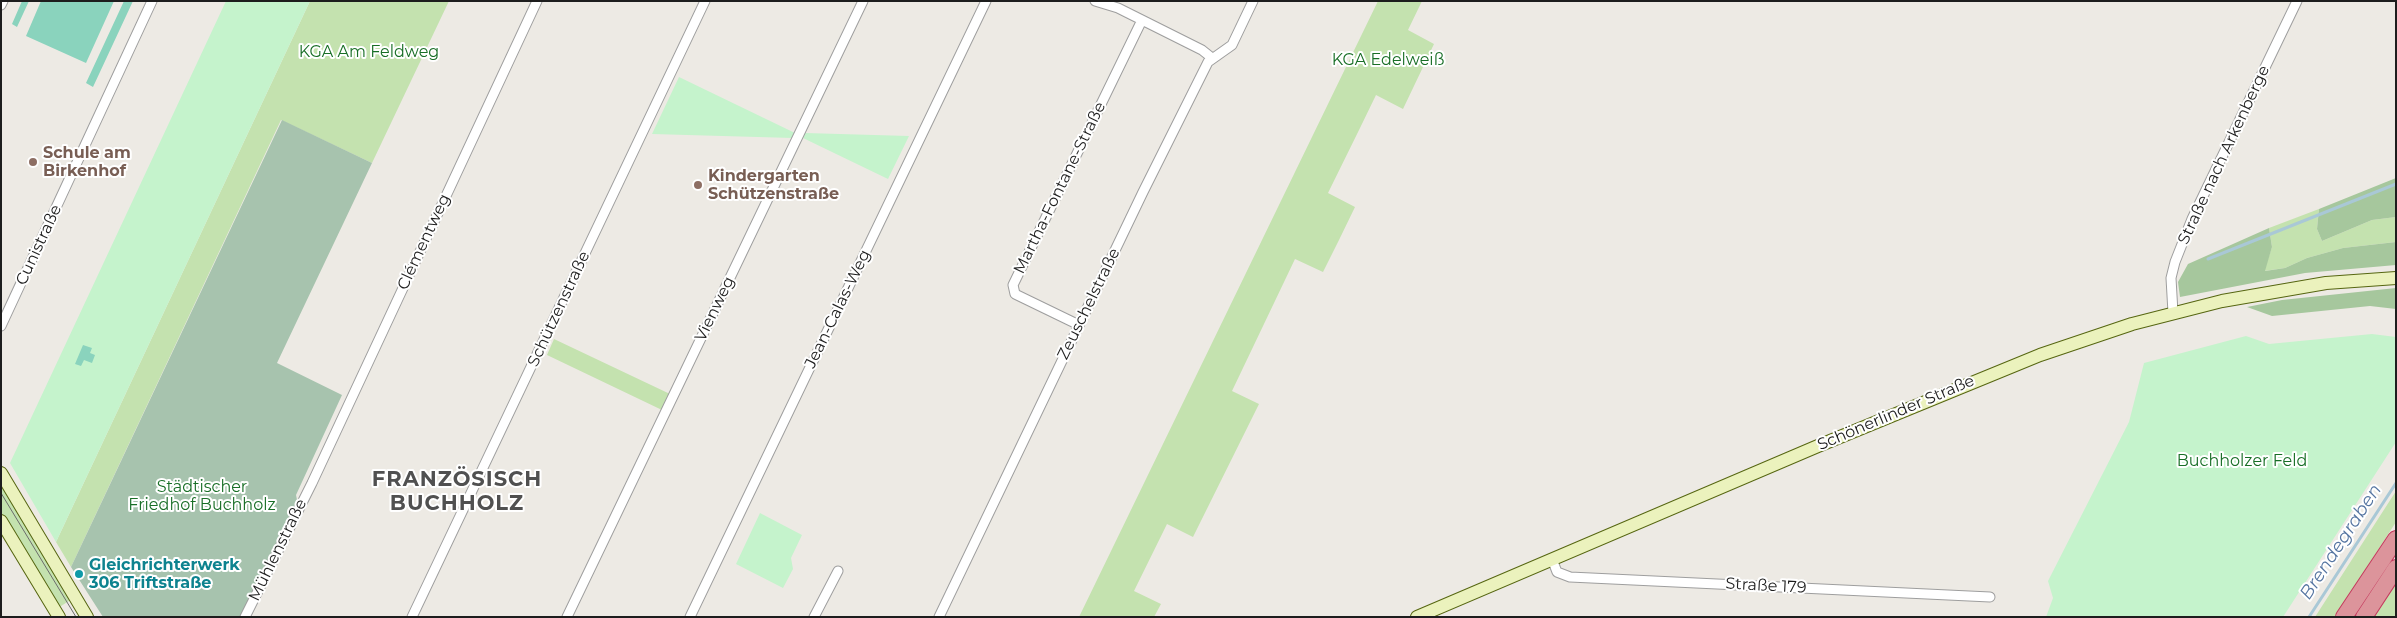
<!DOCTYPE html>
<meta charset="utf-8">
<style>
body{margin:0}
#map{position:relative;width:2397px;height:618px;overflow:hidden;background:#edeae4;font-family:Montserrat,sans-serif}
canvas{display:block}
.frame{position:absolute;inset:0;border:2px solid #1d1d1d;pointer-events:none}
</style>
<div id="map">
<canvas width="2397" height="618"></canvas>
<div class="frame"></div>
</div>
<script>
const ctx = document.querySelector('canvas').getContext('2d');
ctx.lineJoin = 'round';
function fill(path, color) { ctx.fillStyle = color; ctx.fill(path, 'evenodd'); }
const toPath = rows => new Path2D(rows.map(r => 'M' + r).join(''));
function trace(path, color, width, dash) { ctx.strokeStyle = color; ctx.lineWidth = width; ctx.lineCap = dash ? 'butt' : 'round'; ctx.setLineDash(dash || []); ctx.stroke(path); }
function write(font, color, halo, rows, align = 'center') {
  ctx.font = font + ' Montserrat,sans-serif'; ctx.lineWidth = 4; ctx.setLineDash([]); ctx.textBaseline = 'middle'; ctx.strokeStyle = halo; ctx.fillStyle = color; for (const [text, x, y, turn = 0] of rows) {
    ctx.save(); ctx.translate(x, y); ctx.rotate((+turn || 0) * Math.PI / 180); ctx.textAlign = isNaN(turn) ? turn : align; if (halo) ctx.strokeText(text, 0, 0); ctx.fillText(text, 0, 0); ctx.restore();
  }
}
fill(toPath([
 [310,1,449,1,372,163,281,120,71,567,56,542],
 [1378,1,1422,1,1408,30,1434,44,1403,109,1376,95,1360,128,1328,193,1355,207,1339,240,1323,272,1295,259,1232,391,1259,404,1193,537,1167,524,1134,591,1161,604,1154,617,1079,617],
 [2319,209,2317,229,2322,241,2372,220,2396,217,2396,242,2343,248,2307,258,2285,268,2264,271,2272,247,2269,228],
 [554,339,670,394,662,410,547,355],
 [1,481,72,599,58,608,1,515],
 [2396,491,2396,522,2335,617,2315,617],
 [2396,581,2396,617,2373,617]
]), '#c4e2af');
fill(toPath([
 [2396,178,2396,217,2372,220,2322,241,2317,229,2319,209],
 [2269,228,2272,247,2265,271,2285,268,2307,258,2343,248,2396,242,2396,265,2305,273,2180,297,2178,282,2188,264],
 [2396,288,2396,309,2370,306,2272,316,2247,307,2282,300]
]), '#a6c79d');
fill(toPath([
 [282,120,372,163,277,363,342,395,296,495,297,500,282,536,241,617,103,617,71,567]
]), '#a7c3ae');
fill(toPath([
 [226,1,310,1,56,542,10,463],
 [679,77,795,133,793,138,652,134],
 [805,133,909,136,888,179,803,138],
 [2372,334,2396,337,2396,442,2283,617,2046,617,2053,598,2048,581,2129,422,2144,363,2246,336,2269,344],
 [760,513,802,535,791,558,793,569,783,588,736,564]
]), '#c5f3cc');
fill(toPath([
 [22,1,29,1,17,27,12,24],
 [41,1,114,1,86,63,26,36],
 [124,1,133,1,93,87,86,83],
 [83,345,92,348,90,353,95,355,92,363,84,360,81,366,75,364]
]), '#8ad3bd');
trace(toPath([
 [2208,259,2396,184],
 [2309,617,2396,483]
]), '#a9c8d6', 3);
const street = toPath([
 [1095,1,1118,8,1202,50,1212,58],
 [1,5,3,1],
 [2173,313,2171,278,2175,262,2192,219,2297,1],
 [1079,325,1015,294,1013,285,1142,20],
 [1,326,152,1],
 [1552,559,1557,572,1570,577,1990,597],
 [245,617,312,483,537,1],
 [412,617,705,1],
 [567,617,863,1],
 [690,617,986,1],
 [814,617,838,571],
 [939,617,1143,192,1208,62,1232,45,1253,1]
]);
const secondary = toPath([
 [1,473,87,617],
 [1,521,59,617],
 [1417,617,1818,446,2040,355,2132,324,2222,301,2326,283,2396,278]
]);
const highway = toPath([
 [2344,617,2396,539],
 [2364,617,2396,568]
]);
trace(street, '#9e9e9e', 11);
trace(secondary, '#566611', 14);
trace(highway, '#c4385d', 18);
trace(street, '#fff', 9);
trace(secondary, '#ebf2bd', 12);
trace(highway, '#dc949b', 16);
trace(toPath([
 [1,493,76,617]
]), '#6b6b6b', 1);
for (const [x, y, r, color] of [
 [33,162,5,"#8d6e63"],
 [698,185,5,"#8d6e63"],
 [79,574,5,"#0f9aa8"]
]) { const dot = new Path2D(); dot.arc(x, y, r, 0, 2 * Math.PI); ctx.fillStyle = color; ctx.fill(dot); trace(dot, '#fff', 2); }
write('16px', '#186e26', '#fff', [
 ["KGA Am Feldweg",369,52],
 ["KGA Edelweiß",1388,60],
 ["Buchholzer Feld",2242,461],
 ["Städtischer",202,487],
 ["Friedhof Buchholz",202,505]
]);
write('bold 16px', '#785e54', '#fff', [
 ["Schule am",43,153],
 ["Birkenhof",43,171],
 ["Kindergarten",708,176],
 ["Schützenstraße",708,194]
], 'left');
write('16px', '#1d1d1d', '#fff', [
 ["Straße nach Arkenberge",2224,155,-65],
 ["Martha-Fontane-Straße",1060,188,-64],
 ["Clémentweg",424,242,-65],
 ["Cunistraße",39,245,-65],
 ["Zeuschelstraße",1089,304,-64],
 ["Schützenstraße",559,309,-65],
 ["Vienweg",715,309,-64],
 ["Jean-Calas-Weg",838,309,-64],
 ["Schönerlinder Straße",1896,413,-23],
 ["Mühlenstraße",278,550,-64],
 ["Straße 179",1766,586,3]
]);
write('bold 16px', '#0d838f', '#fff', [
 ["Gleichrichterwerk",89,565],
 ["306 Triftstraße",89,583]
], 'left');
write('italic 18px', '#5575a1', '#fff', [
 ["Brendegraben",2341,542,-57]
]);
ctx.letterSpacing = '1px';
write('bold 21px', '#505050', '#fff', [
 ["FRANZÖSISCH",457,480],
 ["BUCHHOLZ",457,504]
]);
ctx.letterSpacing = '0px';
</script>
